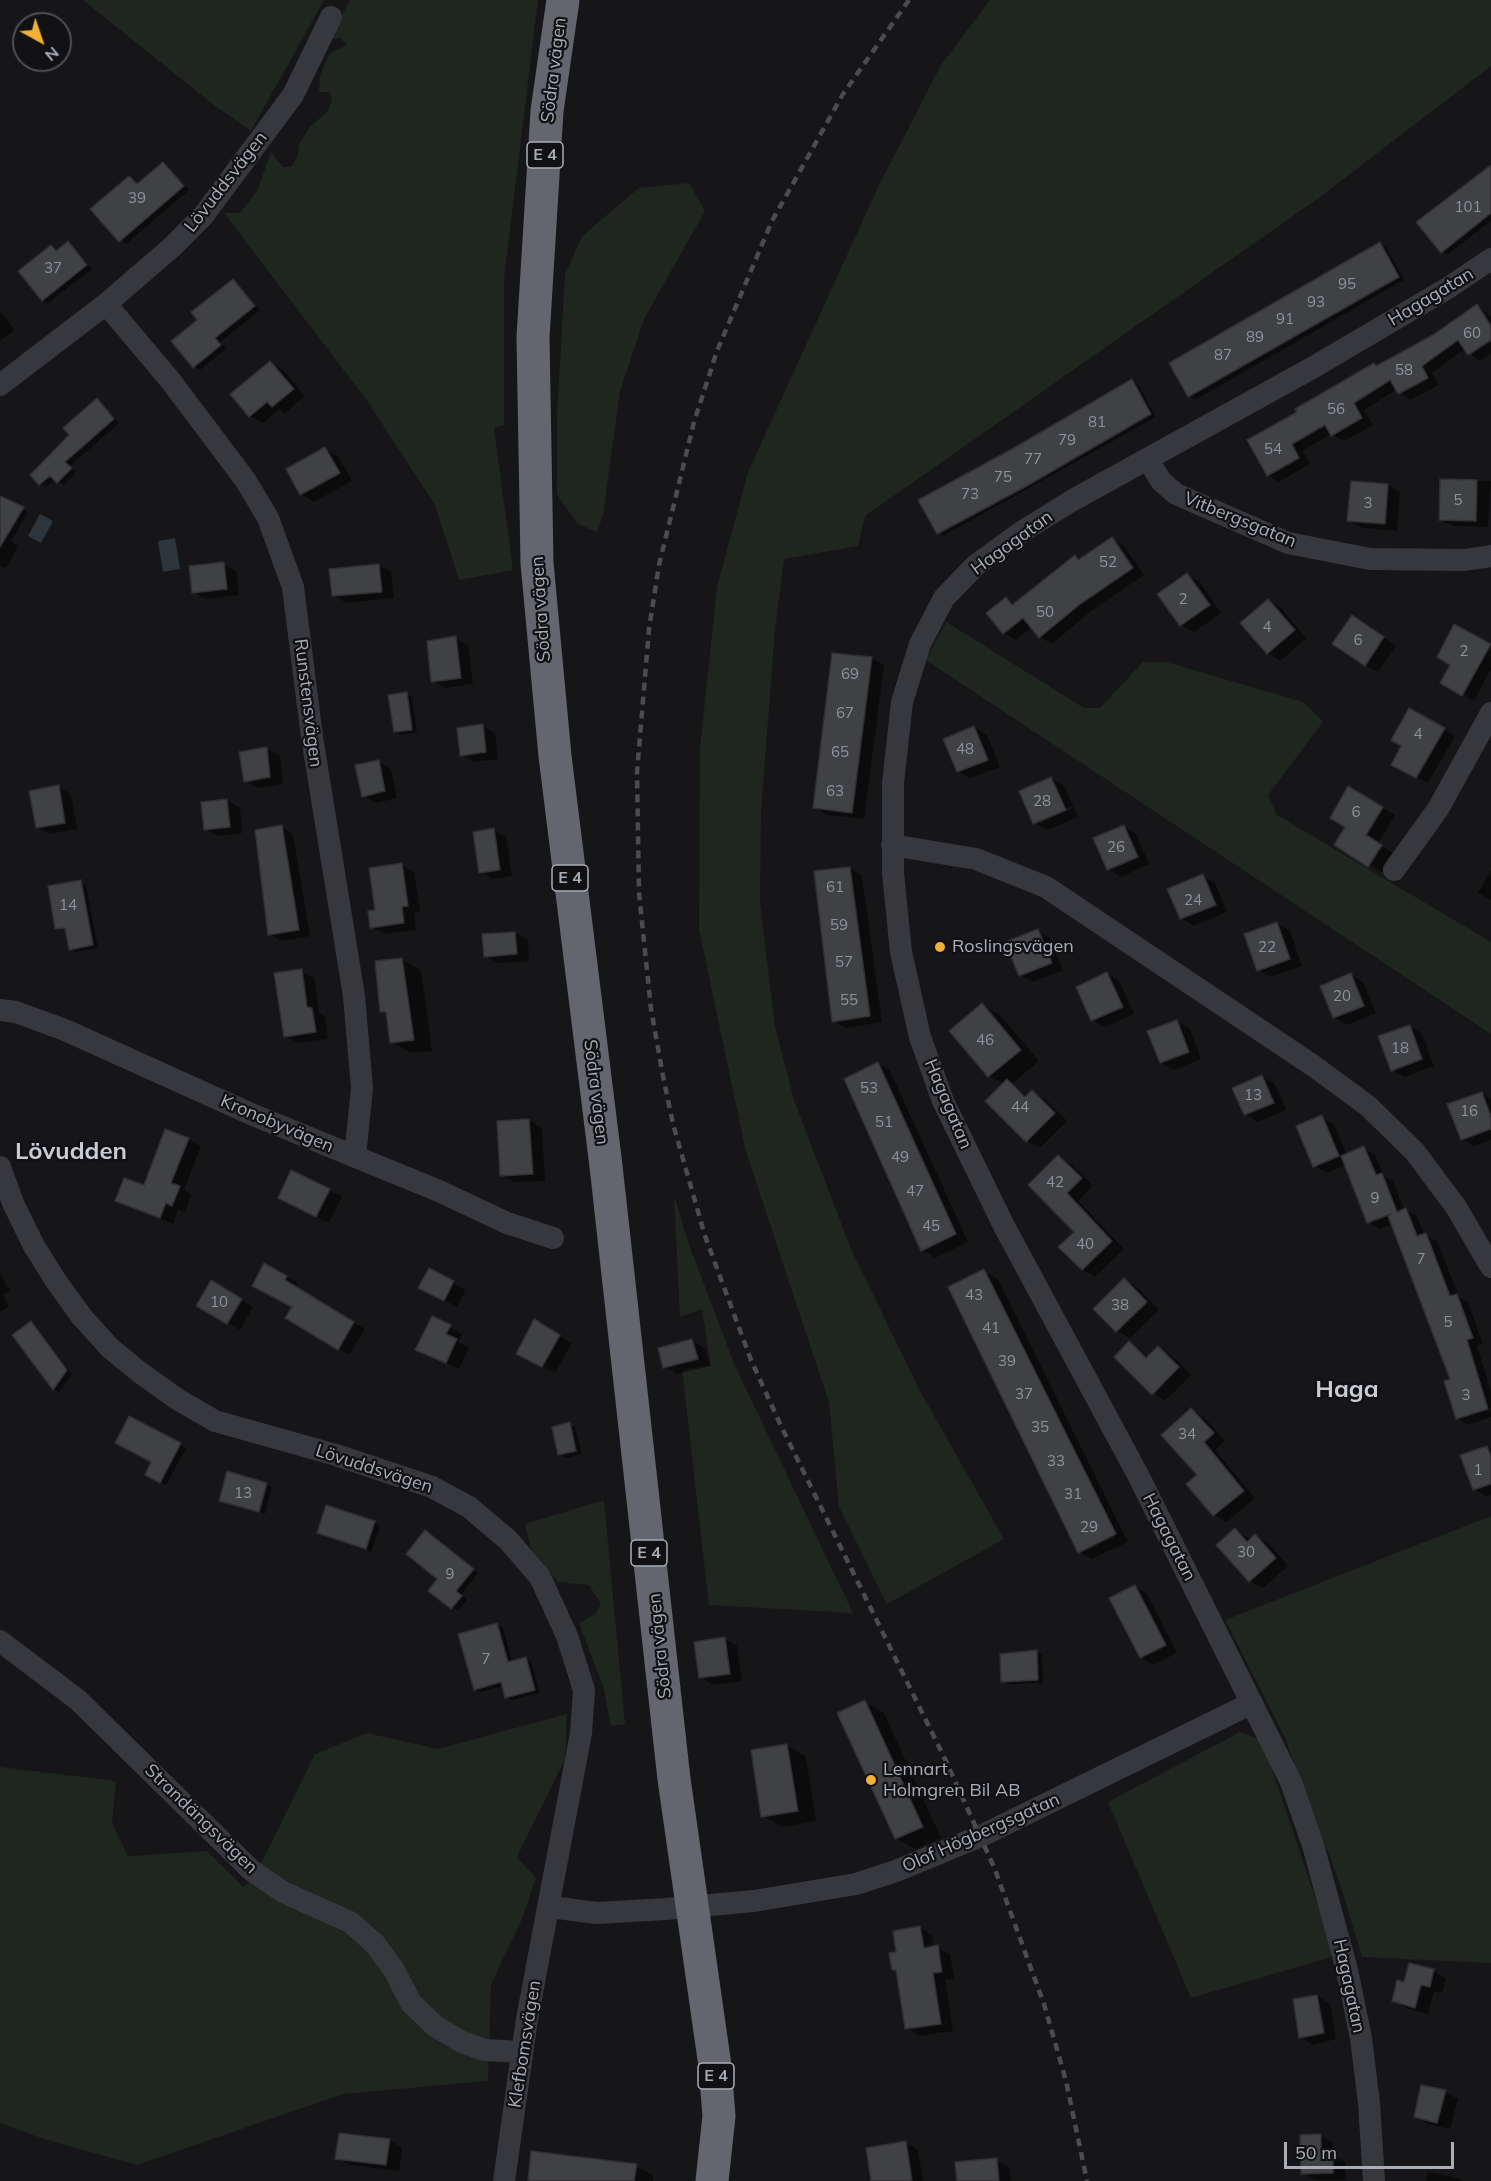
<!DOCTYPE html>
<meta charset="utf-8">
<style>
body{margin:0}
#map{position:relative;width:1491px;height:2181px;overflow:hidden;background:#161618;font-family:Mulish,sans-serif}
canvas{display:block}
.north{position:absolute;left:12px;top:12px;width:60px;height:60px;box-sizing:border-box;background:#111113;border:2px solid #4d4f55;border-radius:50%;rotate:140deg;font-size:16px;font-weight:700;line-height:24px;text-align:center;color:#a8adb8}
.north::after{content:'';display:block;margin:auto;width:21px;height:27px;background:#f2b134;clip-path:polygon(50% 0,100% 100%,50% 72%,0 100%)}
.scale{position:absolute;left:1284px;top:2142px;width:170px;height:27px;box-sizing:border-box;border:3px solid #a8adb8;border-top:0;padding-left:8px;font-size:18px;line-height:21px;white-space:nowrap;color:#a8adb8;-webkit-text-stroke:4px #111113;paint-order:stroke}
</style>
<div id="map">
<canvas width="1491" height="2181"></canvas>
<div class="north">N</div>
<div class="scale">50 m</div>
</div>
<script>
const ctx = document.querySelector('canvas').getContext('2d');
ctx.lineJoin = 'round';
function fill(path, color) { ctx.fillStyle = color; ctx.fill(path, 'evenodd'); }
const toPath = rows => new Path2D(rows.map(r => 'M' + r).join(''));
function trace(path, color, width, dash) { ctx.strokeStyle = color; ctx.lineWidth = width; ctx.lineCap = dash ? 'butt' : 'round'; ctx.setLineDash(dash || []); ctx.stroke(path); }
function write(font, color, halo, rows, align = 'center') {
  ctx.font = font + ' Mulish,sans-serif'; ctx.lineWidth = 4.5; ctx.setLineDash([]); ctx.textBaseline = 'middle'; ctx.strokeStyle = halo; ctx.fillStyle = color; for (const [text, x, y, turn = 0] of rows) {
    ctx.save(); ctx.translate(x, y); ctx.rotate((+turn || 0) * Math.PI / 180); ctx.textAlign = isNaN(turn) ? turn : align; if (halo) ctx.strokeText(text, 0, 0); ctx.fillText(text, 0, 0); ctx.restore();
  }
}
fill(toPath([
 [83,0,324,0,251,131,210,102],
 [350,0,538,0,504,279,504,425,494,428,513,570,459,580,435,505,368,402,224,213,240,213,257,191,271,152,283,167,291,167,298,156,299,144,310,127,328,111,332,99,329,92,319,92,320,76,329,54,347,45,341,38,329,39],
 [990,0,1491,0,1491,66,1320,197,865,516,858,546,784,559,775,630,761,811,760,904,775,1026,794,1100,851,1249,920,1391,1004,1539,887,1604,839,1507,829,1402,746,1152,699,929,700,748,717,587,748,472,879,185,941,65],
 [689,183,705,211,644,319,620,391,603,515,597,532,578,524,557,495,557,415,565,274,582,236,639,188],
 [946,622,1084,708,1100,708,1143,662,1166,662,1303,702,1323,722,1268,795,1277,815,1491,942,1491,1034,926,660],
 [674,1195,688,1242,735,1366,853,1613,709,1605,682,1369,711,1366,702,1309,680,1317],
 [604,1500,625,1724,611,1726,603,1686,579,1623,595,1614,601,1604,589,1585,558,1582,531,1549,525,1524],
 [1491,1516,1491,1963,1362,1957,1339,1881,1284,1736,1225,1620],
 [567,1714,565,1759,517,1857,536,1878,522,1919,491,1984,488,2081,343,2094,137,2165,41,2138,0,2123,0,1767,116,1781,112,1823,128,1856,207,1851,243,1887,253,1880,315,1754,367,1733,438,1749],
 [1240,1732,1262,1740,1335,1956,1191,1998,1108,1802]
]), '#1e261f');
fill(toPath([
 [40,514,53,521,41,543,28,536],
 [175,538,180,569,163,572,158,541]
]), '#2c353c');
fill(toPath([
 [163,164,189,190,126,244,92,209,129,177,139,185],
 [1491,167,1491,221,1447,255,1442,251],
 [68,243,92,269,48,303,43,300,52,247,58,251],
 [1380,244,1386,247,1404,280,1195,400,1189,396],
 [233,280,260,310,220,342,226,349,200,370,194,367,200,321],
 [1477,306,1491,316,1491,354,1480,361,1465,349,1432,373,1439,385,1410,400,1397,389,1364,410,1373,425,1344,441,1331,434,1302,451,1310,464,1279,482,1268,475,1249,441,1433,336],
 [0,311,15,330,0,341],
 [270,363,283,370,305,396,285,413,279,409,263,423,250,416],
 [1132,381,1138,384,1156,417,943,536,938,533,1013,451],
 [97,400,119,423,70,466,76,472,64,485,55,479,46,487,40,484],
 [325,449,338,456,352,481,314,502,301,494,288,470],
 [1441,480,1491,481,1488,527,1453,526,1440,519],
 [1388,485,1400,492,1397,531,1362,528,1349,521],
 [0,498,28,512,11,541,18,546,6,569,0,566],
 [1112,539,1124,546,1144,575,1091,611,1052,644,1040,637,1032,627,1016,640,1004,633,1006,599,1015,604,1075,557,1080,560],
 [223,564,236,571,239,595,206,599,194,592],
 [378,565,391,572,394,598,346,603,333,595],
 [1187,575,1200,582,1221,613,1194,632,1181,625,1160,594],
 [1269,601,1281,608,1306,638,1280,661,1268,653],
 [1365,624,1396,646,1378,672,1365,665],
 [1455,626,1491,646,1491,669,1474,701,1442,683,1452,664],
 [455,638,468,645,473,684,445,688,432,681],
 [872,658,884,665,864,819,827,815,814,807],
 [406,694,412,697,417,732,401,735,395,732],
 [1410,710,1455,736,1428,783,1404,771,1403,746],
 [483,726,495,733,498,759,474,762,461,755],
 [974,727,987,735,1000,767,970,778,958,771],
 [267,749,280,756,283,784,258,788,245,781],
 [378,761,391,769,397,798,376,803,363,796],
 [1051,778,1064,786,1078,817,1047,830,1034,823],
 [1072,806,1073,808,1040,823,1040,819],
 [58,787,71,794,77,829,50,834,37,827],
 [1348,788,1395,815,1378,844,1393,853,1382,872,1336,845,1347,827],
 [227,800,240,808,242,833,218,836,205,829],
 [1124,826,1136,834,1149,864,1121,877,1108,869],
 [281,827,293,834,310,936,281,941,270,934],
 [494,830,506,837,512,876,493,879,481,872],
 [402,865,414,872,420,912,414,913,416,930,385,934,372,927,377,911],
 [850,868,862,876,882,1022,846,1028,833,1021],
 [1491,870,1491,900,1478,893],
 [1203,876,1215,883,1227,912,1194,926,1181,918],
 [81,882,86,885,98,948,76,952,70,949,67,931,57,928],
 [1277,924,1290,931,1302,966,1271,977,1258,970],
 [1037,931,1050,938,1063,970,1033,982,1020,975],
 [515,933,528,940,529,961,498,963,485,956],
 [401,959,421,970,432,1051,411,1053,391,1042,388,1015,382,1011],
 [301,971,314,978,319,1013,325,1017,328,1039,298,1043,286,1036],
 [1107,974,1119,981,1134,1014,1105,1027,1092,1020],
 [1351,975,1363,982,1376,1013,1347,1025,1334,1017],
 [982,1005,1001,1016,1039,1061,1012,1084,1028,1097,1032,1092,1045,1099,1067,1121,1040,1148,1027,1141,1004,1084,989,1076,951,1031],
 [1177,1021,1190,1029,1201,1059,1174,1070,1161,1062],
 [1410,1026,1422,1034,1434,1066,1405,1077,1392,1070],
 [878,1063,890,1071,968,1242,935,1258,922,1250],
 [1262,1076,1275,1084,1286,1110,1258,1122,1245,1114],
 [1482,1093,1491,1099,1491,1140,1474,1146,1462,1139],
 [1322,1117,1334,1124,1347,1155,1364,1148,1375,1155,1385,1177,1393,1181,1404,1210,1417,1216,1424,1235,1437,1241,1459,1297,1468,1302,1483,1344,1477,1346,1491,1391,1491,1417,1468,1425,1457,1418,1452,1380,1393,1224,1380,1229,1369,1222,1346,1165,1327,1173,1314,1166],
 [529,1120,542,1128,545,1181,514,1182,501,1175],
 [188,1139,201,1146,184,1190,191,1195,185,1212,178,1209,173,1224,117,1200,145,1187],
 [1059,1157,1071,1164,1093,1186,1078,1201,1124,1249,1095,1277,1082,1269,1076,1232,1030,1185],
 [329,1190,342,1197,329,1223,292,1205],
 [265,1265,298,1283,295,1288,365,1329,349,1355,287,1318,294,1307],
 [429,1270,466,1290,457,1307,433,1294],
 [984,1271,997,1278,1128,1542,1092,1559,1079,1552],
 [0,1273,10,1291,3,1295,9,1306,0,1312],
 [1124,1280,1137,1287,1159,1310,1130,1338,1117,1331],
 [212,1282,253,1307,240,1330,198,1305],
 [534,1322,572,1343,555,1373,530,1361],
 [31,1323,36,1327,72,1374,59,1392,54,1389],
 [450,1327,462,1334,458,1342,469,1348,459,1369,417,1350],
 [692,1341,705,1348,710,1366,677,1374,665,1367],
 [1129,1343,1149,1357,1158,1347,1171,1355,1191,1375,1165,1401,1153,1393],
 [1191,1410,1204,1417,1225,1441,1215,1450,1255,1498,1227,1522,1214,1515,1188,1484,1199,1475],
 [130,1418,186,1448,166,1485,147,1474,153,1462],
 [570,1424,575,1427,582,1454,565,1458,559,1454],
 [1487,1447,1491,1450,1491,1495,1487,1497,1474,1489],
 [267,1484,272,1487,265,1514,221,1500],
 [374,1523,380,1526,371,1552,319,1533],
 [1235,1530,1251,1540,1255,1536,1268,1543,1288,1566,1263,1588,1250,1581,1219,1545],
 [431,1536,478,1573,461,1595,467,1600,458,1611,430,1590,439,1579],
 [1135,1586,1147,1594,1177,1653,1153,1665,1141,1657],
 [497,1625,503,1628,512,1662,525,1658,531,1662,540,1693,512,1700,506,1697,503,1686,481,1692,475,1689],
 [725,1639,737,1646,742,1681,713,1685,700,1677],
 [1036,1652,1042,1655,1043,1683,1009,1684,1003,1681],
 [864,1702,884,1713,941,1838,915,1849,896,1838],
 [787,1745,806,1757,816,1821,782,1827,763,1816],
 [919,1927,932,1935,934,1947,950,1954,954,1978,945,1980,953,2031,920,2036,907,2028,898,1972,894,1969,898,1953],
 [1433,1971,1446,1978,1442,1993,1434,1992,1428,2014,1406,2008,1394,2000],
 [1317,1996,1330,2004,1336,2039,1313,2045,1300,2037],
 [1445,2092,1458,2099,1450,2129,1428,2124,1415,2117],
 [1320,2135,1333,2143,1333,2155,1345,2162,1346,2180,1315,2180,1303,2173],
 [389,2140,402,2148,399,2171,350,2165,337,2158],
 [906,2143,918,2150,923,2181,873,2181],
 [996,2160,1009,2167,1011,2181,958,2181],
 [636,2166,653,2175,653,2181,529,2181],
 [1428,2172,1459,2178,1464,2181,1426,2181]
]), '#0007');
const building = toPath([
 [163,162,184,186,119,242,90,209,129,176,137,184,163,162],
 [1491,165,1491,213,1441,253,1416,222,1491,165],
 [68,241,87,265,42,301,18,271,51,245,56,251,68,241],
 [1380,242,1399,277,1188,397,1169,363,1380,242],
 [233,279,255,306,215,338,221,345,193,368,171,341,197,320,191,312,233,279],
 [1477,304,1491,326,1491,340,1468,355,1458,340,1422,366,1428,378,1398,394,1390,380,1354,403,1362,418,1331,436,1325,425,1292,444,1299,458,1267,476,1247,440,1297,412,1295,409,1374,363,1376,366,1433,335,1477,304],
 [270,361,294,389,272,407,267,402,249,417,230,394,270,361],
 [1132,379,1151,414,1025,487,937,534,918,500,1012,449,1132,379],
 [97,398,114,419,65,462,72,468,57,483,50,476,39,485,30,475,69,435,63,428,97,398],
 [325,447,340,473,300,495,286,469,325,447],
 [1440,479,1477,480,1476,521,1439,520,1440,479],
 [1351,481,1388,484,1385,524,1347,521,1351,481],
 [0,496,24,507,0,547,0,496],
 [1112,537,1133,568,1079,605,1039,638,1023,618,1003,634,986,613,1006,597,1012,605,1075,555,1078,560,1112,537],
 [224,562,227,589,192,593,189,566,224,562],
 [379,564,382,592,332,596,329,569,379,564],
 [1187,573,1210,605,1180,626,1157,594,1187,573],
 [1268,599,1295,630,1267,654,1240,623,1268,599],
 [1352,615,1384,637,1365,666,1332,644,1352,615],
 [1454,624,1491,644,1462,696,1440,683,1450,665,1437,657,1454,624],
 [456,636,461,678,431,682,427,641,456,636],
 [832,653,872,657,852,813,813,808,832,653],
 [407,692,412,730,394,732,388,695,407,692],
 [1409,708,1445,728,1416,778,1391,765,1401,746,1391,740,1409,708],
 [483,724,486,752,460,756,457,728,483,724],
 [974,726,988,760,957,772,943,739,974,726],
 [267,747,270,777,244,782,239,752,267,747],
 [379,760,385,791,362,797,355,765,379,760],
 [1051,777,1066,810,1033,824,1019,791,1051,777],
 [59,785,65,823,36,828,29,791,59,785],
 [1348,786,1383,807,1366,835,1382,845,1368,867,1334,845,1345,827,1330,818,1348,786],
 [227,799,230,827,204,830,201,802,227,799],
 [282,825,299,930,268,935,255,830,282,825],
 [1124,825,1138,857,1107,870,1093,838,1124,825],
 [494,828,500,870,479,873,473,832,494,828],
 [402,863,408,906,402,907,404,923,370,928,368,911,375,910,369,868,402,863],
 [850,867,870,1016,832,1022,814,871,850,867],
 [1203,874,1216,905,1180,919,1167,889,1203,874],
 [81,880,93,945,69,950,65,928,55,929,48,886,81,880],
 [1277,922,1290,959,1257,971,1244,934,1277,922],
 [1038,929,1052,963,1019,976,1005,942,1038,929],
 [515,932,517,954,484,957,482,934,515,932],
 [402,958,414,1040,390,1043,386,1012,380,1012,375,961,402,958],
 [302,969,307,1007,312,1008,316,1032,284,1037,274,973,302,969],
 [1107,972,1123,1007,1091,1021,1076,987,1107,972],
 [1351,973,1364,1006,1333,1018,1320,986,1351,973],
 [982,1003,1021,1050,988,1077,949,1031,982,1003],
 [1177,1020,1189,1052,1160,1063,1147,1031,1177,1020],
 [1410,1025,1422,1059,1391,1071,1378,1036,1410,1025],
 [878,1062,956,1234,921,1251,844,1079,878,1062],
 [1262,1075,1274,1103,1244,1115,1232,1088,1262,1075],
 [1007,1079,1025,1097,1032,1090,1055,1113,1026,1142,985,1101,1007,1079],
 [1482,1092,1491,1117,1491,1129,1461,1140,1447,1104,1482,1092],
 [1322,1115,1339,1156,1313,1167,1296,1126,1322,1115],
 [529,1119,533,1174,500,1176,497,1121,529,1119],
 [165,1129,189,1138,171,1183,180,1186,172,1206,166,1203,160,1218,115,1201,124,1178,144,1185,165,1129],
 [1364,1146,1376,1175,1382,1173,1397,1212,1406,1208,1417,1236,1426,1233,1450,1296,1457,1294,1473,1338,1467,1340,1488,1409,1456,1419,1444,1381,1450,1379,1388,1216,1391,1214,1367,1223,1341,1156,1364,1146],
 [1058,1155,1082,1178,1067,1193,1112,1241,1082,1270,1058,1247,1074,1232,1028,1185,1058,1155],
 [291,1170,330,1189,316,1217,278,1198,291,1170],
 [264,1263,287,1276,285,1280,354,1322,338,1350,285,1318,292,1307,252,1286,264,1263],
 [429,1268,454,1281,444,1301,418,1288,429,1268],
 [984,1269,1116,1534,1078,1553,948,1287,984,1269],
 [1124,1278,1147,1302,1116,1332,1093,1309,1124,1278],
 [211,1280,242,1299,227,1324,196,1306,211,1280],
 [432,1316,451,1325,446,1334,457,1339,446,1363,415,1350,432,1316],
 [534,1319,560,1335,542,1367,516,1354,534,1319],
 [31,1321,67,1370,53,1390,12,1335,31,1321],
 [692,1339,698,1359,663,1368,658,1348,692,1339],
 [1129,1341,1146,1358,1158,1346,1179,1367,1152,1395,1114,1357,1129,1341],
 [1191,1408,1214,1433,1204,1442,1244,1491,1213,1516,1186,1484,1197,1475,1161,1435,1191,1408],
 [129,1416,181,1443,160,1483,145,1475,151,1462,115,1443,129,1416],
 [570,1422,576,1451,558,1455,552,1427,570,1422],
 [1487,1446,1491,1456,1491,1484,1473,1490,1460,1455,1487,1446],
 [227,1471,267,1483,259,1512,219,1501,227,1471],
 [326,1505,375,1521,366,1549,317,1533,326,1505],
 [1235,1528,1247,1542,1255,1534,1276,1558,1249,1582,1216,1545,1235,1528],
 [425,1530,474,1569,456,1591,462,1596,451,1609,428,1591,437,1579,406,1554,425,1530],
 [1135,1585,1166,1645,1140,1658,1109,1598,1135,1585],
 [497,1623,508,1662,526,1657,535,1690,505,1698,501,1682,474,1690,458,1634,497,1623],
 [725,1637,730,1674,699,1678,694,1642,725,1637],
 [1037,1650,1038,1680,1001,1682,1000,1654,1037,1650],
 [865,1700,923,1827,895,1839,837,1713,865,1700],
 [787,1744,798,1811,761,1817,751,1750,787,1744],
 [920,1926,924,1948,938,1945,942,1972,933,1973,941,2024,905,2029,896,1970,892,1970,889,1953,896,1952,893,1931,920,1926],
 [1409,1963,1434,1969,1430,1987,1421,1985,1415,2008,1392,2001,1397,1980,1404,1982,1409,1963],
 [1317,1995,1324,2033,1299,2038,1293,1999,1317,1995],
 [1421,2085,1446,2090,1437,2123,1414,2117,1421,2085],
 [339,2133,390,2139,386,2165,335,2159,339,2133],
 [1321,2134,1321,2153,1333,2153,1333,2173,1301,2174,1300,2135,1321,2134],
 [906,2141,912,2181,871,2181,866,2148,906,2141],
 [531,2151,637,2164,634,2181,528,2181,531,2151],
 [997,2158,999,2181,957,2181,955,2162,997,2158]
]);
fill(building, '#404145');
trace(building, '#303034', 1.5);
trace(toPath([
 [106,304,170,380,246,481,268,518,293,587,312,737,354,996,362,1088,355,1157],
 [0,385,106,304,172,247,203,216,293,95,331,17],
 [1148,460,1161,481,1176,494,1288,543,1370,559,1465,560,1491,556],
 [892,845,976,859,1046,887,1315,1067,1368,1106,1415,1152,1456,1207,1491,1267],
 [1394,870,1438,809,1491,713],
 [0,1010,16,1012,65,1030,251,1114,439,1191,507,1223,553,1238],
 [0,1167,13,1203,34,1246,56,1281,82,1317,110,1348,138,1371,177,1399,215,1421,336,1455,432,1487,469,1507,508,1540,540,1577,567,1636,584,1690,581,1733,527,2019,504,2181],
 [0,1641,78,1700,251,1870,283,1892,350,1922,375,1944,394,1970,411,2003,435,2026,462,2042,485,2050,522,2052],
 [550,1907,597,1913,666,1909,754,1901,856,1884,896,1871,983,1835,1252,1703],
 [1374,2181,1369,2103,1361,2038,1347,1970,1313,1845,1291,1782,1138,1475,1004,1226,943,1101,920,1037,901,952,893,873,893,783,902,702,920,644,944,598,976,565,1023,531,1073,500,1312,368,1448,288,1491,259]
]), '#37383d', 22);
trace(toPath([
 [563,0,547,111,533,337,537,563,555,756,606,1166,674,1779,715,2066,719,2116,712,2181]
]), '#63666e', 33);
trace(toPath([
 [909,0,843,94,772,221,717,351,694,422,659,565,649,629,637,772,639,893,651,1009,663,1076,673,1124,705,1236,751,1360,782,1428,944,1757,994,1867,1044,2004,1066,2081,1087,2181]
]), '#4a4c52', 4.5, [8, 6]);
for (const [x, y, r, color] of [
 [940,947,6,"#f2b134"],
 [871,1780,6,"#f2b134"]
]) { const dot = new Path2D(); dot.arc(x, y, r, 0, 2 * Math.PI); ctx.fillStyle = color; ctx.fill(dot); trace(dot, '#111113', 2); }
write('15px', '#8e929b', null, [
 ["39",137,198],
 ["101",1468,207],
 ["37",53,268],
 ["95",1347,284],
 ["93",1316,302],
 ["91",1285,319],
 ["60",1472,333],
 ["89",1255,337],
 ["87",1223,355],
 ["58",1404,370],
 ["56",1336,409],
 ["81",1097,422],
 ["79",1067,440],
 ["54",1273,449],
 ["77",1033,459],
 ["75",1003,477],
 ["73",970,494],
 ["5",1458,500],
 ["3",1368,503],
 ["52",1108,562],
 ["2",1183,599],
 ["50",1045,612],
 ["4",1267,627],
 ["6",1358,640],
 ["2",1464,651],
 ["69",850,674],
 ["67",845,713],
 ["4",1418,734],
 ["48",965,749],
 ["65",840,752],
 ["63",835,791],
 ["28",1042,801],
 ["6",1356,812],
 ["26",1116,847],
 ["61",835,887],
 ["24",1193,900],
 ["14",68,905],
 ["59",839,925],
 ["22",1267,947],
 ["57",844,962],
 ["20",1342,996],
 ["55",849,1000],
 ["46",985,1040],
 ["18",1400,1048],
 ["53",869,1088],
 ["13",1253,1095],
 ["44",1020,1107],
 ["16",1469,1111],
 ["51",884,1122],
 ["49",900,1157],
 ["42",1055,1182],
 ["47",915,1191],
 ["9",1375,1198],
 ["45",931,1226],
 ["40",1085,1244],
 ["7",1421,1259],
 ["43",974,1295],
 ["10",219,1302],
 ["38",1120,1305],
 ["5",1448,1322],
 ["41",991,1328],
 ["39",1007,1361],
 ["37",1024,1394],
 ["3",1466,1395],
 ["35",1040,1427],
 ["34",1187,1434],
 ["33",1056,1461],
 ["1",1478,1470],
 ["13",243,1493],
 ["31",1073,1494],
 ["29",1089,1527],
 ["30",1246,1552],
 ["9",450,1574],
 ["7",486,1659]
]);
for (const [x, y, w] of [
 [545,155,36],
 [570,878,36],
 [649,1553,36],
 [716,2076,36]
]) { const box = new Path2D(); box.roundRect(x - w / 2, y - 13, w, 26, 4.5); ctx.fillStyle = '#111113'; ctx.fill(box); trace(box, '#a8adb8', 1.5); }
write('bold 16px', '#a8adb8', null, [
 ["E 4",545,155],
 ["E 4",570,878],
 ["E 4",649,1553],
 ["E 4",716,2076]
]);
write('18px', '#a8adb8', '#111113', [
 ["Södra vägen",554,70,-83],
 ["Lövuddsvägen",226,182,-52],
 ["Hagagatan",1431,297,-31],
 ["Vitbergsgatan",1240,520,22],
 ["Hagagatan",1012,543,-36],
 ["Södra vägen",541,609,-94],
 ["Runstensvägen",308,703,83],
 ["Södra vägen",596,1092,83],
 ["Hagagatan",948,1104,67],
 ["Kronobyvägen",277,1124,23],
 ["Lövuddsvägen",374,1469,18],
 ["Hagagatan",1169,1537,63],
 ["Södra vägen",660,1646,-96],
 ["Strandängsvägen",201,1819,44],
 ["Olof Högbergsgatan",981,1833,-24],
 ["Hagagatan",1349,1986,78],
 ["Klefbomsvägen",525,2044,-81]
]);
write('18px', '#a8adb8', '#111113', [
 ["Roslingsvägen",952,947],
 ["Lennart",883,1770],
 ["Holmgren Bil AB",883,1791]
], 'left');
write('bold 24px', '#c9ccd4', '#111113', [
 ["Lövudden",71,1152],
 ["Haga",1347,1390]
]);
</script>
